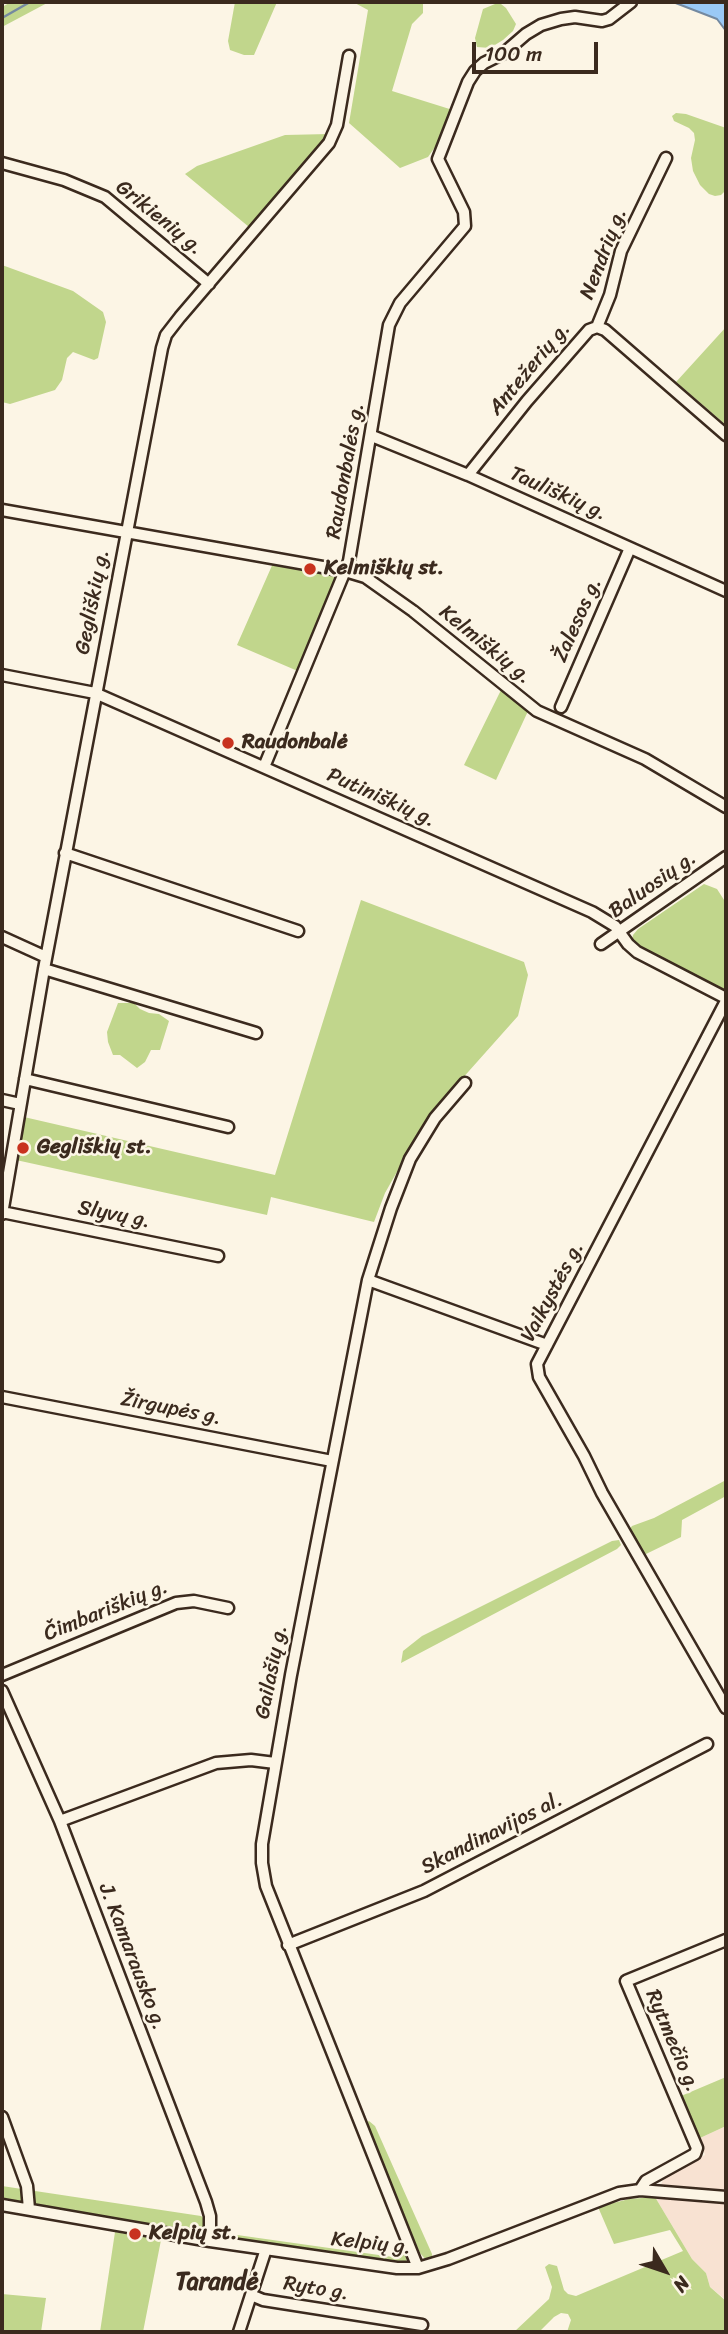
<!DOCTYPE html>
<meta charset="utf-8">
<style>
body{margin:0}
#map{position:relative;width:728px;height:2334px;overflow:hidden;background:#fcf5e5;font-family:Sriracha,sans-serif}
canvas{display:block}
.frame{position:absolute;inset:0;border:4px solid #3b2a1e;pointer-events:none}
.north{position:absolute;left:630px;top:2236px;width:70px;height:70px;-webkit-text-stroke:5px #fcf5e5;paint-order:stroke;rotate:129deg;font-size:19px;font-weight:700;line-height:28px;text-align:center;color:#3b2a1e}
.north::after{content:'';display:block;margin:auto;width:24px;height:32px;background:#3b2a1e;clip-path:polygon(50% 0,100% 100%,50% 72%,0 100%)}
.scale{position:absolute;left:472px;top:42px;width:126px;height:32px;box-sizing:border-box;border:4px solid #3b2a1e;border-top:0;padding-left:9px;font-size:21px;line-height:24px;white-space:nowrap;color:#3b2a1e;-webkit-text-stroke:5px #fcf5e5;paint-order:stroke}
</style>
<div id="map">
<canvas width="728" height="2334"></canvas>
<div class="frame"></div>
<div class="north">N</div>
<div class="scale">100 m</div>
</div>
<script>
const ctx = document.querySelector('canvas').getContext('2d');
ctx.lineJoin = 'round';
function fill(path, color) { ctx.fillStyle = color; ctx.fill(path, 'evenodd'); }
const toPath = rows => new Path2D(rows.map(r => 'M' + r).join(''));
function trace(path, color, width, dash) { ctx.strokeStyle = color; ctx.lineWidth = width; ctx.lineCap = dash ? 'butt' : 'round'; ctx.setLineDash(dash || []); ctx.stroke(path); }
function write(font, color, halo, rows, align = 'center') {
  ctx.font = font + ' Sriracha,sans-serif'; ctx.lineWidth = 5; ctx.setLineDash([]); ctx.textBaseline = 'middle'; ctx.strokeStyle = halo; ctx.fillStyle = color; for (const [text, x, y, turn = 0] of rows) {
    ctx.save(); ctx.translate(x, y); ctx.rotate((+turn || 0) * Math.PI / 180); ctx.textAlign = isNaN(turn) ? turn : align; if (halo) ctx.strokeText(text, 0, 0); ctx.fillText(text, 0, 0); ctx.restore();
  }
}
fill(toPath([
 [726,2126,726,2300,710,2287,706,2273,692,2259,655,2197,665,2176,705,2155,700,2138]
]), '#f8e2d2');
fill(toPath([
 [11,2,49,2,2,27,2,7],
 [235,2,277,2,254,55,244,55,230,50,228,41],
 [353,2,423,2,423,13,412,24,392,91,456,111,440,140,428,157,400,168,349,123,368,10],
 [495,4,501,4,506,8,516,24,513,31,503,40,490,48,477,47,475,38,483,9],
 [676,113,686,114,726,128,726,190,721,195,715,196,709,194,700,185,693,171,691,158,695,140,694,133,689,128,674,121,672,116],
 [329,134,314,154,249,227,185,174,197,166,285,135],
 [2,265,73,291,103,312,106,322,98,358,94,360,73,352,67,358,62,380,55,390,10,404,2,402],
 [726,327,726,425,676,382],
 [274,561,333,574,338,579,300,672,237,645],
 [502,688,529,709,496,780,464,765],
 [704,884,717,889,726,903,726,993,637,947,632,940,633,935,638,929],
 [361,900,524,962,528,975,518,1016,428,1117,385,1193,374,1222,271,1197,267,1215,16,1160,24,1117,275,1175],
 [118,1003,134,1003,140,1009,149,1013,159,1014,169,1021,160,1050,151,1050,145,1062,137,1068,120,1055,113,1055,108,1042,107,1032],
 [726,1480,726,1496,682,1520,681,1537,646,1554,640,1551,629,1530,632,1526,654,1518],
 [619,1540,621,1545,617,1549,401,1663,403,1651,422,1636,612,1541],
 [726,2077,726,2126,700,2138,681,2096],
 [369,2121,375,2126,432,2254,432,2260,427,2261,420,2253,364,2124],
 [2,2186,201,2216,214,2226,216,2232,393,2257,408,2252,409,2258,402,2265,297,2251,2,2201],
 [655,2197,692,2259,706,2273,710,2287,726,2301,726,2332,567,2332,571,2320,568,2314,561,2313,554,2317,539,2332,514,2332,549,2299,552,2287,545,2267,549,2264,557,2266,564,2290,568,2294,576,2296,683,2251,670,2230,614,2244,598,2207,629,2199],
 [115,2232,161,2240,143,2332,100,2332],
 [2,2294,46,2298,41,2332,2,2332]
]), '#c1d68c');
const water = toPath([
 [673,2,726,2,726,31,717,19,673,2]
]);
fill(water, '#9ac9f6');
trace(water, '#7489a0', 2);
trace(toPath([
 [2,18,30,2]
]), '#7489a0', 2.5);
const minor = toPath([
 [2,163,64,180,105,197,209,284],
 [597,327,610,295,621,251,666,158],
 [372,436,468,475,726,591],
 [468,475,527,401,589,330,597,327,605,330,726,435],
 [2,510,345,571,365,577,413,611,537,711,645,759,726,807],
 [2,675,95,693,592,912,615,926,628,944,637,952,726,998],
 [561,707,630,548],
 [264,767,349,561,389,325,400,303,465,226,464,212,438,159,468,82,475,71,484,63,504,53,526,34,541,25,561,19,575,17,602,21,609,19,631,2],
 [65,853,298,931],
 [2,937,46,957],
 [601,944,726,857],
 [44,969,256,1033],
 [726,1001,537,1364,539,1377,584,1456,602,1493,726,1708],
 [25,1079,228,1127],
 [2,1100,20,1104],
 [2,1212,218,1256],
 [2,1214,44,969,162,348,166,335,180,317,329,143,337,125,349,56],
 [368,1280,547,1345],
 [2,1397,332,1461],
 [2,1675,176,1603,194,1601,228,1608],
 [2,1691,60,1821,206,2202,210,2216,210,2241],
 [60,1821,216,1763,251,1760,275,1763],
 [288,1945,424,1891,707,1744],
 [2,2117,27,2186,29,2209],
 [640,2190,646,2181,695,2154,697,2148,626,1981,726,1940],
 [2,2205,210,2241,397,2268,418,2268,448,2259,619,2193,640,2190,726,2197],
 [266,2249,251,2295,263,2300,422,2325],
 [418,2268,266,1886,262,1863,262,1844,291,1675,368,1280,391,1208,410,1159,435,1118,465,1083],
 [239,2332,251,2295]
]);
trace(minor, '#3b2a1e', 15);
trace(minor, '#fcf5e5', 10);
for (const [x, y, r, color] of [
 [310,569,7,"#c8321e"],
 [228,743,7,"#c8321e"],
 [23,1148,7,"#c8321e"],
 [135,2234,7,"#c8321e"]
]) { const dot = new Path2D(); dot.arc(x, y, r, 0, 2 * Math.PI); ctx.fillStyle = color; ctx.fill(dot); trace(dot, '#fcf5e5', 2.5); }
write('21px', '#3b2a1e', '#fcf5e5', [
 ["Grikienių g.",159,218,39],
 ["Nendrių g.",604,254,-69],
 ["Antežerių g.",530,369,-50],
 ["Raudonbalės g.",346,471,-80],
 ["Tauliškių g.",558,494,24],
 ["Gegliškių g.",93,602,-79],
 ["Žalesos g.",578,620,-66],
 ["Kelmiškių g.",485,645,39],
 ["Putiniškių g.",381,798,24],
 ["Baluosių g.",653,885,-35],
 ["Slyvų g.",114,1215,11],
 ["Vaikystės g.",553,1292,-62],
 ["Žirgupės g.",171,1409,11],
 ["Čimbariškių g.",106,1611,-22],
 ["Gailašių g.",272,1672,-79],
 ["Skandinavijos al.",492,1834,-27],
 ["J. Kamarausko g.",132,1957,69],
 ["Rytmečio g.",672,2041,67],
 ["Kelpių g.",371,2244,6],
 ["Ryto g.",316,2289,9]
]);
write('bold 21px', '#3b2a1e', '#fcf5e5', [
 ["Kelmiškių st.",324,569],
 ["Raudonbalė",242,743],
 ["Gegliškių st.",37,1148],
 ["Kelpių st.",149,2234]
], 'left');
write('bold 24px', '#3b2a1e', '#fcf5e5', [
 ["Tarandė",217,2283]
]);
</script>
